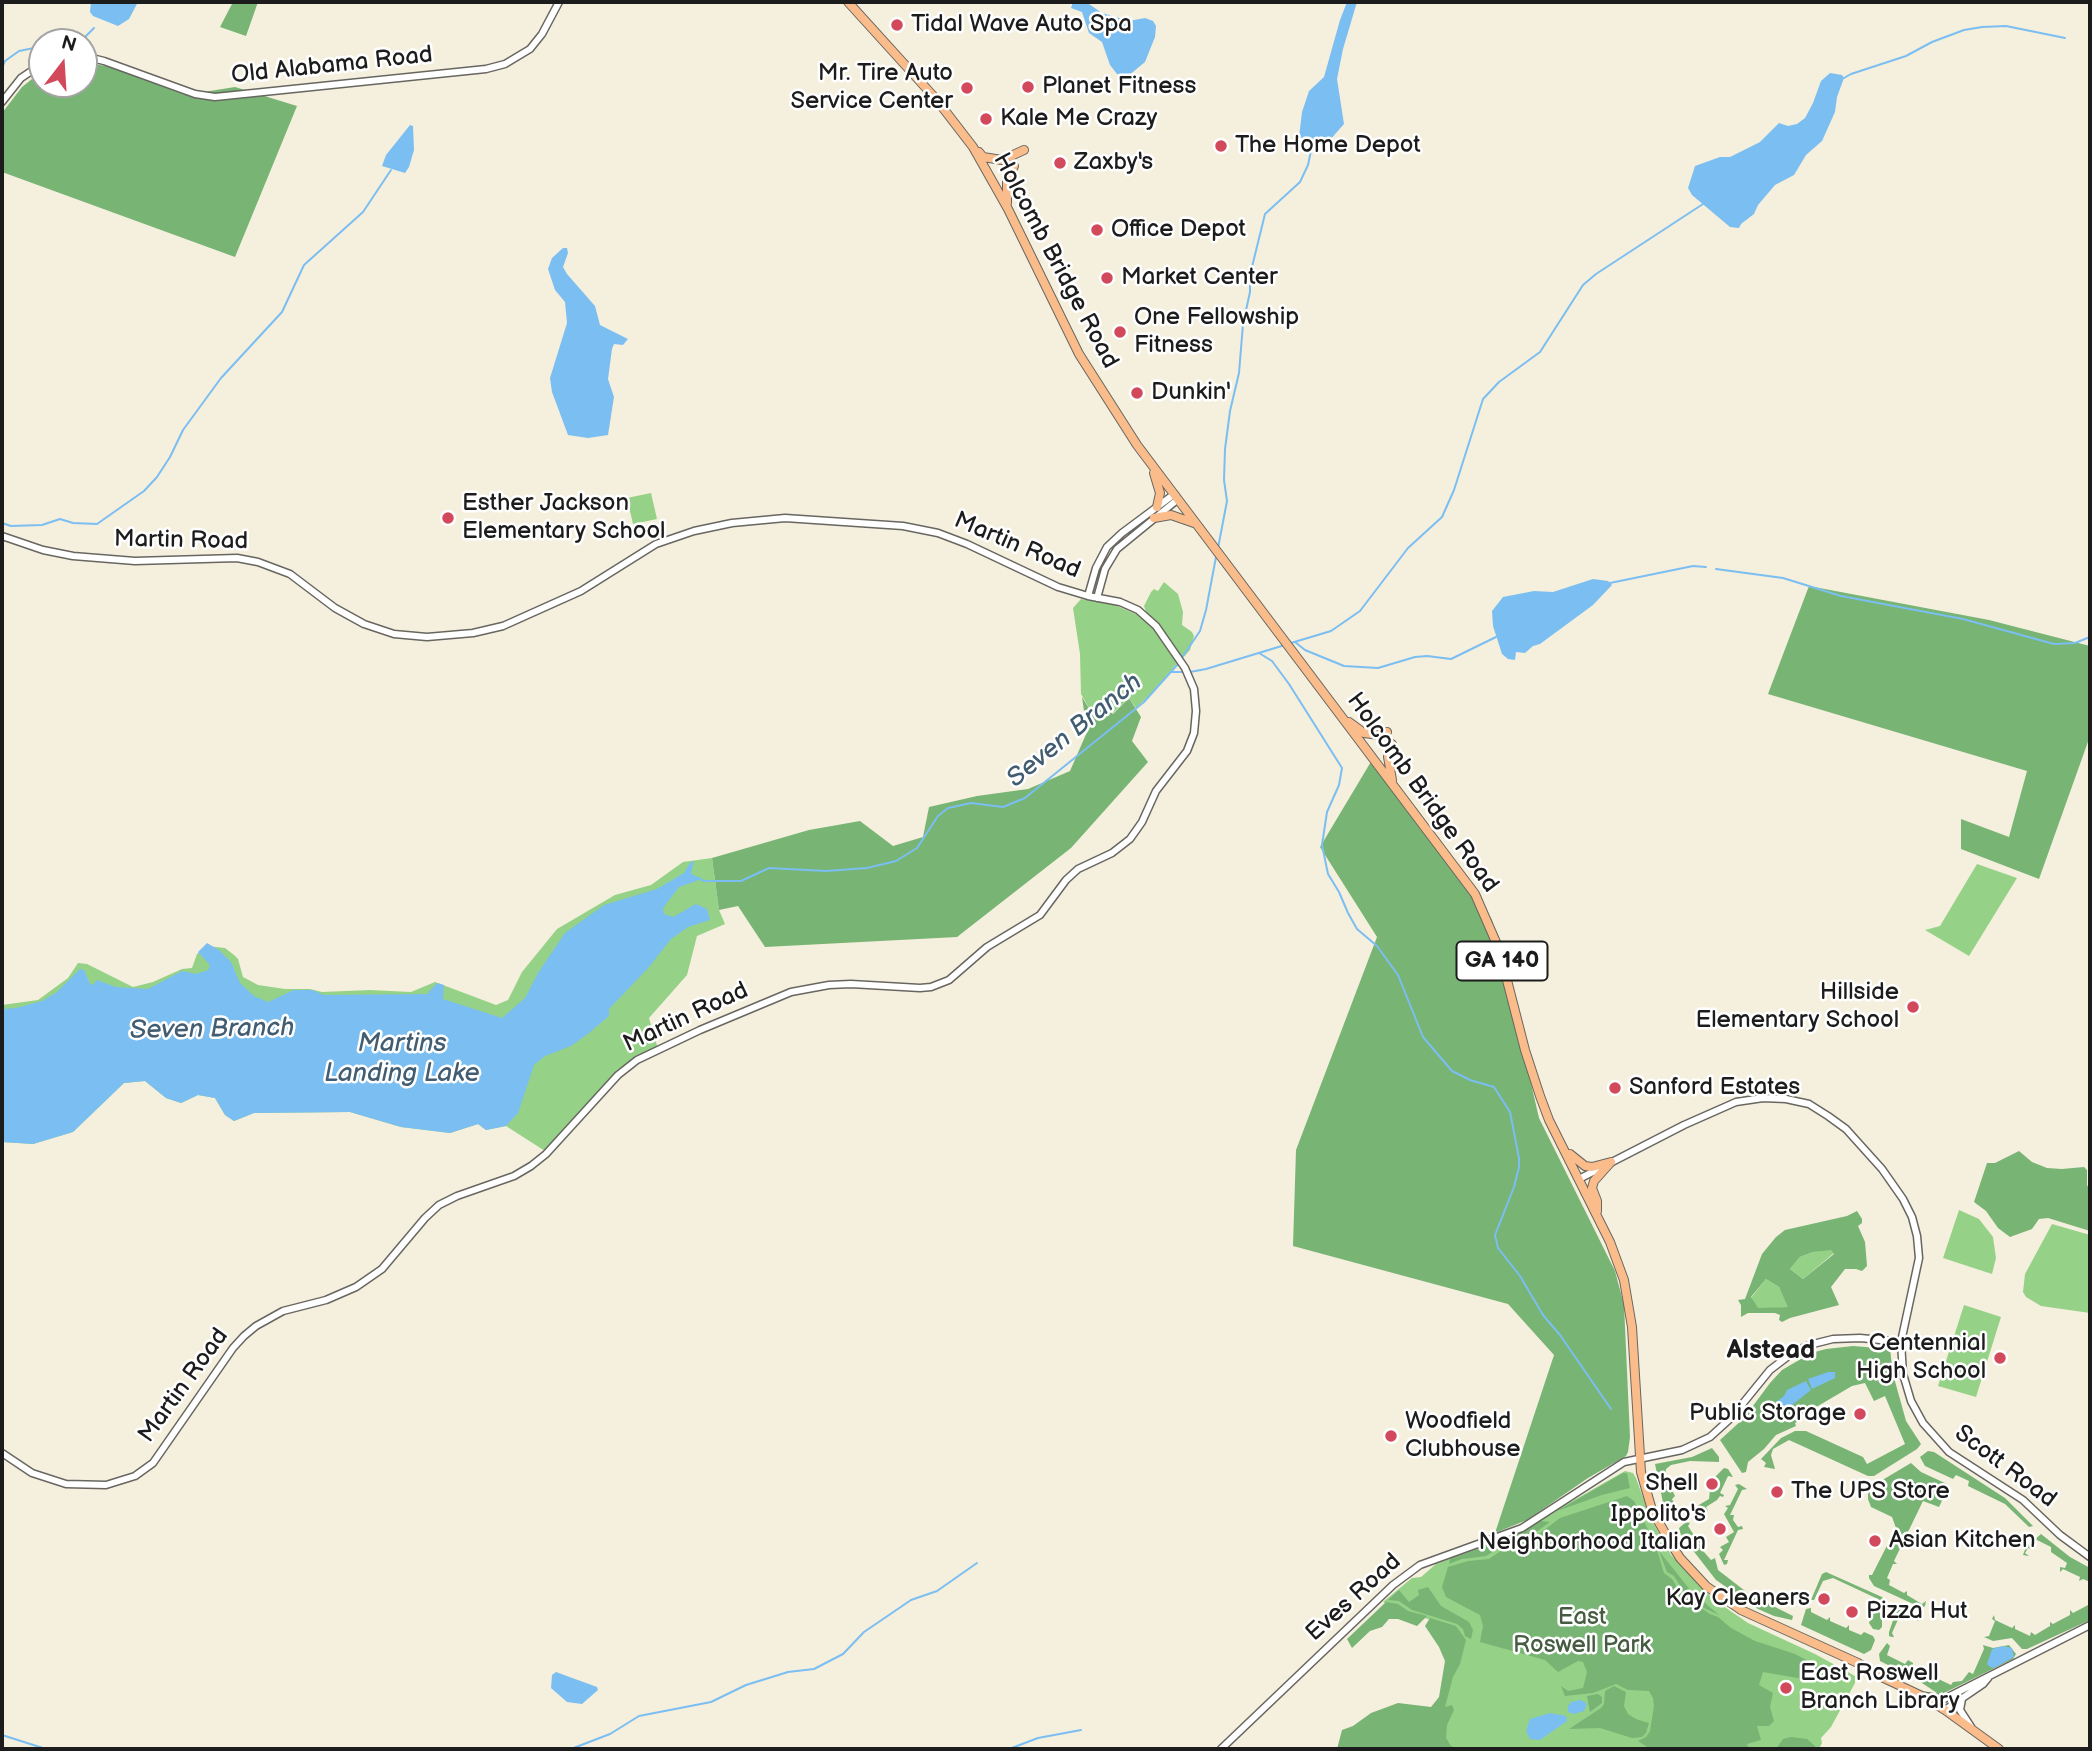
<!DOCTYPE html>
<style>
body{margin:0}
#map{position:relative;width:2092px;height:1751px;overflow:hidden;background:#f5efde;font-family:"Balsamiq Sans",sans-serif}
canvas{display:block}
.frame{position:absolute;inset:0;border:4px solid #1c1c1c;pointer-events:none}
.north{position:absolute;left:28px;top:28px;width:70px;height:70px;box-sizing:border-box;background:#fff;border:2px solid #a4a4a4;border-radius:50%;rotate:17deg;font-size:19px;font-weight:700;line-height:28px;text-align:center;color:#1c1c1c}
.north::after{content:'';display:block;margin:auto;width:24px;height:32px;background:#d1495b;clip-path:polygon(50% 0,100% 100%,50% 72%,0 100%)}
</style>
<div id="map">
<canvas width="2092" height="1751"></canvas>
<div class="frame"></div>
<div class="north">N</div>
</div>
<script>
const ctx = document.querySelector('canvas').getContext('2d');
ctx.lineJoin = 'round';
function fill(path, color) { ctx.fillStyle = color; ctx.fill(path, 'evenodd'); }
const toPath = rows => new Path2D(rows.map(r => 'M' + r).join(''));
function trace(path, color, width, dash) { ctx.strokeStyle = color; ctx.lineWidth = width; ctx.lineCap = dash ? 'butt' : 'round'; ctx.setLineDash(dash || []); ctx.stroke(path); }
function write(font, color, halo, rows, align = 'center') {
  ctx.font = font + ' "Balsamiq Sans",sans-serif'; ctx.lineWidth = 5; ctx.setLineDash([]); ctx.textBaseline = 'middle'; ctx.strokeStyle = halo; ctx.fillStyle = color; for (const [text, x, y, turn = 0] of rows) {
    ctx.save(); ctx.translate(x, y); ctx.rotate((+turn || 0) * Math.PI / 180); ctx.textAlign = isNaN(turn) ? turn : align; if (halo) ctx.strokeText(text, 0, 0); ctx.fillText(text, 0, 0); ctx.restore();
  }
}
fill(toPath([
 [651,493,657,519,633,524,627,498],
 [1164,582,1178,594,1183,612,1182,625,1192,632,1194,636,1190,650,1181,660,1147,614,1144,606,1151,592,1154,589,1158,591],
 [1081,599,1115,605,1147,619,1179,661,1155,690,1136,708,1129,698,1113,713,1104,705,1093,715,1081,694,1080,654,1073,608],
 [712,858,719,910,725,924,697,936,687,975,649,1018,658,1049,639,1055,617,1070,545,1151,506,1126,486,1130,478,1124,450,1133,401,1127,350,1112,254,1113,234,1121,225,1115,215,1098,198,1095,181,1103,166,1098,145,1081,124,1083,73,1132,33,1144,2,1142,2,1005,38,1000,68,978,78,963,87,964,133,987,153,982,182,969,192,968,197,954,207,946,225,948,234,955,238,959,243,977,258,985,285,989,310,989,322,992,370,990,411,992,435,982,496,1005,508,1000,522,972,557,929,615,895,651,885,683,862],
 [1977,864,2017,878,1969,956,1925,930,1940,926],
 [1959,1210,1979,1219,1993,1237,1996,1258,1992,1274,1943,1258],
 [2052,1224,2090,1235,2090,1313,2041,1306,2026,1297,2023,1292,2025,1274],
 [1828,1249,1834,1251,1834,1253,1803,1279,1790,1269,1800,1257,1813,1252],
 [1766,1279,1779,1287,1789,1307,1758,1309,1751,1298],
 [1964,1305,2001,1317,1976,1397,1938,1386],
 [1625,1471,1633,1473,1636,1478,1650,1517,1671,1555,1713,1599,1748,1623,1815,1654,1855,1676,1855,1683,1831,1727,1821,1738,1822,1743,1819,1749,1435,1749,1461,1636,1431,1620,1401,1611,1383,1602,1412,1578,1421,1577,1436,1564,1518,1532]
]), '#95d287');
fill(toPath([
 [233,2,258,2,246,36,220,27],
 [84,61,113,68,185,95,235,87,297,106,235,257,2,172,2,113,22,87,42,71,42,84,84,84],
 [1809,586,1989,620,2090,646,2090,736,2039,879,1961,849,1961,819,2009,837,2027,771,1768,694],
 [1082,697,1093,715,1103,705,1113,714,1129,698,1141,717,1132,741,1148,762,1071,848,957,937,765,947,738,906,719,910,712,858,809,830,860,821,893,846,923,837,929,807,977,796,1028,789,1070,771,1087,732],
 [1375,755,1492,920,1509,1005,1513,1006,1539,1118,1615,1271,1624,1305,1630,1437,1628,1452,1626,1456,1588,1478,1527,1520,1495,1533,1554,1355,1508,1304,1293,1246,1296,1150,1377,937,1320,847],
 [2019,1151,2032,1162,2047,1168,2062,1169,2084,1167,2087,1170,2087,1185,2090,1190,2090,1231,2048,1218,2039,1219,2032,1229,2010,1237,1998,1228,1986,1211,1974,1202,1987,1163,1995,1163],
 [1857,1211,1862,1219,1862,1223,1858,1226,1865,1242,1867,1266,1862,1271,1856,1269,1845,1269,1831,1287,1839,1305,1790,1318,1782,1322,1779,1320,1780,1315,1775,1313,1748,1313,1741,1317,1741,1305,1738,1300,1745,1299,1762,1254,1776,1237,1785,1230,1847,1216],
 [1831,1250,1834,1254,1803,1279,1790,1269,1800,1257,1813,1252],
 [1766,1279,1779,1287,1788,1307,1758,1308,1751,1297],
 [1853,1346,1890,1349,1893,1374,1906,1421,1921,1444,1917,1449,1874,1476,1868,1476,1789,1440,1773,1449,1771,1455,1775,1469,1764,1467,1766,1463,1761,1459,1781,1438,1795,1431,1806,1431,1863,1457,1867,1464,1905,1444,1885,1396,1874,1401,1865,1383,1852,1386,1801,1416,1799,1421,1795,1423,1796,1426,1776,1435,1764,1449,1748,1462,1746,1472,1742,1473,1720,1440,1744,1418,1770,1383,1782,1370,1811,1353,1826,1349],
 [1712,1448,1719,1457,1719,1462,1690,1461,1671,1465,1666,1469,1665,1476,1675,1496,1672,1499,1677,1509,1681,1507,1683,1512,1682,1516,1673,1521,1665,1512,1655,1464,1692,1457],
 [1928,1451,1934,1452,2005,1498,2033,1526,2029,1527,2005,1504,1968,1486,1969,1481,1956,1475,1953,1479,1925,1466,1920,1457],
 [1911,1463,1921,1472,1947,1484,1948,1488,1939,1507,1923,1501,1894,1561,1897,1564,1893,1564,1887,1578,1890,1580,1889,1585,1904,1593,1907,1591,1907,1595,1922,1604,1926,1601,1925,1606,1922,1608,1874,1586,1869,1578,1869,1575,1872,1575,1896,1528,1892,1517,1871,1507,1868,1499,1868,1494,1874,1485],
 [1724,1468,1728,1469,1733,1477,1728,1476,1720,1493,1724,1495,1723,1497,1720,1496,1717,1500,1706,1507,1708,1511,1705,1512,1703,1509,1697,1513,1699,1516,1695,1516,1692,1509,1709,1499,1710,1490,1713,1491,1718,1480,1715,1479,1716,1476],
 [1623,1473,1627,1473,1630,1488,1602,1495,1557,1511],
 [1739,1484,1747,1489,1742,1490,1730,1515,1734,1515,1733,1520,1738,1527,1742,1526,1743,1529,1738,1530,1724,1560,1728,1560,1727,1564,1724,1565,1719,1554,1723,1550,1720,1547,1729,1542,1726,1537,1734,1532,1724,1514,1728,1508,1725,1506,1730,1505,1738,1489,1735,1485],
 [1627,1496,1634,1501,1655,1544,1664,1573,1672,1579,1681,1594,1710,1614,1718,1617,1731,1628,1755,1641,1795,1654,1820,1667,1808,1674,1809,1680,1763,1672,1759,1685,1773,1693,1770,1707,1774,1721,1769,1726,1757,1726,1761,1740,1747,1744,1749,1749,1650,1749,1638,1741,1646,1737,1650,1731,1654,1706,1653,1698,1649,1691,1628,1690,1616,1684,1593,1693,1565,1696,1561,1686,1568,1691,1583,1688,1587,1672,1583,1662,1578,1661,1558,1672,1545,1660,1480,1642,1483,1626,1480,1615,1446,1597,1442,1587,1448,1567,1468,1561,1489,1559,1514,1542,1535,1537,1560,1518],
 [1541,1521,1550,1522,1532,1535,1512,1540,1486,1556,1462,1559,1449,1564,1450,1559,1512,1537],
 [1686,1522,1690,1523,1688,1526,1697,1540,1702,1541,1699,1543,1704,1552,1711,1560,1715,1558,1718,1570,1749,1594,1793,1616,1792,1620,1774,1616,1758,1609,1716,1580,1681,1535,1679,1528],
 [2041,1534,2070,1557,2090,1568,2090,1582,2083,1579,2079,1581,2080,1577,2063,1569,2060,1572,2060,1567,2065,1568,2067,1563,2051,1552,2051,1547,2037,1540,2032,1549,2028,1548,2025,1553,2029,1556,2023,1555,2026,1547],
 [1659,1551,1691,1591,1719,1615,1704,1608,1684,1592,1674,1576,1667,1572],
 [1826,1572,1882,1597,1887,1603,1889,1610,1885,1610,1878,1599,1833,1578,1823,1581,1814,1600,1811,1600,1822,1574],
 [1428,1587,1441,1606,1469,1622,1473,1630,1471,1639,1465,1636,1463,1629,1457,1624,1412,1610,1399,1601,1388,1600,1399,1590,1409,1602,1419,1595,1418,1590],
 [1386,1602,1398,1604,1408,1611,1427,1616,1417,1626,1398,1619,1389,1619,1382,1627,1370,1631,1352,1648,1347,1639],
 [2090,1604,2090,1620,2027,1649,2022,1649,2012,1638,1993,1641,1984,1637,1989,1636,1995,1621,1992,1619,1994,1615,1995,1620,2012,1628,2015,1625,2015,1629,2030,1636,2031,1632,2035,1635,2050,1626,2050,1622,2053,1624,2070,1615,2070,1610,2073,1613],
 [1811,1608,1811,1612,1827,1620,1830,1617,1830,1621,1846,1628,1849,1625,1849,1630,1861,1635,1864,1632,1873,1636,1875,1640,1871,1650,1864,1654,1801,1625,1806,1609],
 [1902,1608,1918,1614,1919,1620,1917,1621,1917,1617,1906,1612,1904,1616,1900,1615,1892,1633,1894,1637,1892,1637,1889,1636,1889,1632,1896,1612],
 [1877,1609,1882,1616,1882,1627,1879,1630,1873,1629,1869,1623,1874,1610],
 [1430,1618,1456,1626,1466,1640,1460,1664,1453,1677,1445,1707,1452,1705,1454,1710,1447,1725,1446,1738,1451,1746,1458,1749,1337,1749,1342,1730,1353,1726,1371,1713,1398,1703,1431,1707,1439,1697,1445,1661,1439,1647,1425,1626],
 [1887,1643,1890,1646,1887,1655,1905,1664,1908,1660,1913,1663,1913,1667,1951,1685,1953,1682,1962,1681,1969,1672,1973,1674,1984,1649,1983,1645,1993,1648,2009,1645,2016,1654,2013,1659,1940,1695,1916,1679,1880,1661,1879,1654],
 [1614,1686,1626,1692,1624,1706,1628,1714,1636,1719,1649,1723,1646,1733,1642,1737,1632,1738,1600,1728,1569,1729,1601,1708,1604,1704,1605,1691],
 [1598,1694,1602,1697,1602,1703,1590,1712,1587,1696],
 [1791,1737,1807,1739,1815,1746,1815,1749,1776,1749,1783,1739]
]), '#78b474');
fill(toPath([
 [91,2,138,2,129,19,118,26,93,16,90,12],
 [1073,2,1089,4,1102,13,1129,21,1145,18,1153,21,1156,26,1155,37,1145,62,1128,76,1117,74,1110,65,1102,42,1089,33,1082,12,1071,8],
 [1347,2,1357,2,1343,49,1337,79,1344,124,1329,141,1321,143,1299,137,1302,112,1309,91,1324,77,1340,20],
 [1830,73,1842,75,1844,78,1837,97,1835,112,1822,141,1806,155,1794,175,1775,185,1758,205,1754,214,1741,224,1739,228,1730,227,1692,195,1688,188,1695,166,1720,157,1730,157,1760,142,1779,123,1788,126,1797,124,1805,118,1813,103,1821,81],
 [410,125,413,126,414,150,409,167,405,173,382,166,386,155],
 [563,248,567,248,568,253,563,267,567,274,595,306,600,325,628,339,623,345,614,344,612,349,608,379,614,397,608,435,588,438,568,435,552,392,550,378,567,323,565,302,555,290,548,269,552,258],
 [1593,579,1608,581,1612,585,1593,605,1540,644,1533,646,1525,653,1516,652,1515,660,1508,659,1502,654,1493,626,1492,611,1503,597,1534,591,1553,592],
 [694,861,691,873,699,880,679,887,663,908,664,914,673,917,696,904,707,909,710,920,688,927,671,939,649,967,609,1009,609,1016,589,1033,571,1046,545,1056,534,1065,518,1113,506,1126,486,1130,478,1124,450,1133,401,1127,350,1112,254,1113,234,1121,225,1115,215,1098,198,1095,181,1103,166,1098,145,1081,124,1083,73,1132,33,1144,2,1142,2,1009,16,1008,42,1001,57,992,80,969,84,970,90,984,93,985,97,980,116,987,148,989,182,971,196,974,208,970,210,965,198,952,207,943,219,950,231,962,240,983,254,996,268,1002,294,990,312,990,324,995,427,994,437,983,444,985,443,999,502,1018,525,998,538,973,565,933,604,905,657,889,684,873,690,863],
 [1828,1372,1835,1372,1835,1378,1812,1389,1808,1379],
 [1806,1381,1811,1390,1787,1409,1780,1409,1776,1402,1784,1396,1787,1390],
 [2003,1646,2012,1648,2014,1657,1994,1668,1990,1667,1987,1664,1992,1649],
 [556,1672,597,1687,598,1690,582,1704,567,1702,551,1688,552,1675],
 [1581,1700,1587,1704,1584,1711,1574,1714,1568,1712,1568,1706,1571,1702],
 [1550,1713,1566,1716,1567,1721,1540,1740,1530,1739,1526,1731,1530,1719]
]), '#7bbef1');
trace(toPath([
 [80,42,94,28],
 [2,68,5,61,19,51,34,48,42,50],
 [1844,78,1851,74,1906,56,1932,42,1964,30,1982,27,2006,26,2065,38],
 [2,523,11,526,42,525,60,519,73,523,97,524,144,491,157,477,170,457,183,430,221,378,282,312,304,265,363,212,391,170],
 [1218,548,1227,501,1224,480,1225,449,1230,411,1239,373,1243,324,1250,292,1250,275,1265,214,1300,182,1308,165,1313,141],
 [1716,569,1783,578,1841,596,1963,619,2054,644,2075,643,2090,637],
 [1610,583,1693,566,1706,567],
 [1295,642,1305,650,1344,666,1378,668,1415,657,1427,656,1451,659,1496,637],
 [1291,643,1331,631,1360,611,1408,548,1442,517,1454,490,1483,399,1499,382,1540,352,1583,285,1596,274,1703,204],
 [1259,653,1272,661,1289,684,1342,768,1339,785,1327,812,1322,845,1328,874,1339,892,1348,913,1357,929,1377,946,1398,975,1423,1037,1452,1071,1470,1080,1494,1087,1510,1112,1519,1158,1519,1167,1514,1187,1495,1235,1498,1248,1520,1276,1543,1315,1560,1335,1611,1409],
 [1181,659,1200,631,1206,610,1216,557],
 [1172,672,1184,672],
 [1190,672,1206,669,1285,645],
 [696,877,704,881,741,881,769,868,826,871,867,868,896,861,917,848,938,816,948,808,971,803,1003,807,1025,798,1144,702,1178,664],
 [2,1735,46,1749],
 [571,1749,610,1734,639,1716,711,1702,746,1685,788,1672,814,1669,843,1654,864,1632,911,1600,937,1591,977,1563],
 [1009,1749,1038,1738,1081,1730]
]), '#7bbef1', 2);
const tertiary = toPath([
 [84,56,104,61,195,94,215,97,486,69,505,64,530,49,542,34,559,2],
 [2,102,21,78,42,64],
 [2,536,43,550,73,556,135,561,237,558,258,562,290,574,335,608,364,624,394,634,427,637,473,633,503,626,581,591,656,544,694,531,732,523,785,518,903,526,938,533,967,544,1058,587,1088,596,1120,602,1138,610,1156,626,1185,668,1194,689,1196,711,1194,733,1187,751,1156,791,1142,822,1130,839,1112,853,1078,869,1066,880,1040,915,987,947,949,980,931,987,920,988,851,984,829,985,791,992,700,1030,637,1060,618,1075,546,1154,531,1166,514,1176,457,1196,439,1205,425,1218,382,1269,356,1287,326,1300,283,1311,256,1326,244,1336,233,1348,153,1463,135,1476,106,1485,66,1484,32,1473,2,1453],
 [1088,596,1096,568,1107,547,1122,533,1173,495],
 [1097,598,1105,569,1117,549,1177,500],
 [1579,1179,1684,1125,1736,1102,1763,1098,1786,1099,1809,1104,1828,1116,1846,1129,1882,1169,1903,1199,1912,1217,1917,1236,1919,1258,1901,1342,1903,1374,1911,1401,1923,1423,1949,1452,2023,1500,2060,1535,2090,1557],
 [1924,1696,1944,1699,2090,1625],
 [1962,1699,1960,1710,1971,1727],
 [1945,1710,1983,1684,1988,1678],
 [1221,1749,1393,1585,1420,1565,1522,1528,1624,1462,1682,1450,1710,1437,1731,1418,1770,1370,1791,1354,1809,1345,1833,1339,1860,1338,1901,1342]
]);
const primary = toPath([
 [848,2,936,99,973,147,1008,209,1079,354,1137,445,1475,894,1499,949,1525,1050,1540,1096,1549,1120,1610,1242,1624,1280,1632,1327,1641,1472,1652,1510,1670,1542,1680,1558,1706,1586,1741,1610,1858,1663,1875,1674,1922,1696,1945,1710,1999,1749],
 [979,152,983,157,1002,160,1024,150],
 [1007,203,1007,180,1014,166],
 [1154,473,1160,493,1157,507],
 [1154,518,1171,515,1194,523],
 [1349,722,1364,733,1380,735,1387,732],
 [1392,780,1388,757,1392,744],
 [1570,1154,1585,1166,1592,1167,1611,1162],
 [1597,1211,1597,1201,1592,1188,1594,1181,1611,1162]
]);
trace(tertiary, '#686660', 9);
trace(primary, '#686660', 10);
trace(tertiary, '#fff', 6);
trace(primary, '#f9bc8a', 8);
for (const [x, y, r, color] of [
 [897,25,7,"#d1495b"],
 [1028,87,7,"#d1495b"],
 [967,88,7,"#d1495b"],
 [986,119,7,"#d1495b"],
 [1221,146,7,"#d1495b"],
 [1060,163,7,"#d1495b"],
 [1097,230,7,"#d1495b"],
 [1107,278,7,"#d1495b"],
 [1120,332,7,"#d1495b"],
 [1137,393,7,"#d1495b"],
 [448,518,7,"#d1495b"],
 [1913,1007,7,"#d1495b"],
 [1615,1088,7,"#d1495b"],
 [2000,1358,7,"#d1495b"],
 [1860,1414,7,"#d1495b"],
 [1391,1436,7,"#d1495b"],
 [1712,1484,7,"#d1495b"],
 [1777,1492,7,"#d1495b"],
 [1720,1529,7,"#d1495b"],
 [1875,1541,7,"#d1495b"],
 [1824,1599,7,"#d1495b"],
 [1852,1612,7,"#d1495b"],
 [1786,1688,7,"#d1495b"]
]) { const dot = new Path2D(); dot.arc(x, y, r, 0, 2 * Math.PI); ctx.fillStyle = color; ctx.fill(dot); trace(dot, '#fff', 2.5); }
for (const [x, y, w] of [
 [1502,961,91]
]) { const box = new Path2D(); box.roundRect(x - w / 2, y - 19.5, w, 39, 5); ctx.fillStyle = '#fff'; ctx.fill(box); trace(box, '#1c1c1c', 2); }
write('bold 23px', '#1c1c1c', null, [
 ["GA 140",1502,961]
]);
write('24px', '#1c1c1c', '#fff', [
 ["Tidal Wave Auto Spa",911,25],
 ["Mr. Tire Auto",953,74,"right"],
 ["Service Center",953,102,"right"],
 ["Planet Fitness",1042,87],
 ["Kale Me Crazy",1000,119],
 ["The Home Depot",1235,146],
 ["Zaxby's",1074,163],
 ["Office Depot",1111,230],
 ["Market Center",1121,278],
 ["One Fellowship",1134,318],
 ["Fitness",1134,346],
 ["Dunkin'",1151,393],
 ["Esther Jackson",462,504],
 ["Elementary School",462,532],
 ["Hillside",1899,993,"right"],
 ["Elementary School",1899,1021,"right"],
 ["Sanford Estates",1629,1088],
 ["Centennial",1986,1344,"right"],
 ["High School",1986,1372,"right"],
 ["Public Storage",1846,1414,"right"],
 ["Woodfield",1405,1422],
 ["Clubhouse",1405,1450],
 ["Shell",1698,1484,"right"],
 ["The UPS Store",1791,1492],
 ["Ippolito's",1706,1515,"right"],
 ["Neighborhood Italian",1706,1543,"right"],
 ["Asian Kitchen",1889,1541],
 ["Kay Cleaners",1810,1599,"right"],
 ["Pizza Hut",1866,1612],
 ["East Roswell",1800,1674],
 ["Branch Library",1800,1702]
], 'left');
write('24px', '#1c1c1c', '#fff', [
 ["Old Alabama Road",332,66,-6],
 ["Holcomb Bridge Road",1055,261,62],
 ["Martin Road",181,541,1],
 ["Martin Road",1017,546,23],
 ["Holcomb Bridge Road",1422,793,54],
 ["Martin Road",686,1018,-25],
 ["Martin Road",184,1386,-54],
 ["Scott Road",2005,1467,37],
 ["Eves Road",1354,1598,-42]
]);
write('24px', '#465c41', '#fff', [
 ["East",1582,1618],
 ["Roswell Park",1582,1646]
]);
write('italic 26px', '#425d71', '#fff', [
 ["Seven Branch",1075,731,-39],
 ["Seven Branch",212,1030,-1],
 ["Martins",402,1044],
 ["Landing Lake",402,1074]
]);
write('bold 26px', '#1c1c1c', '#fff', [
 ["Alstead",1771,1351]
]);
</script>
